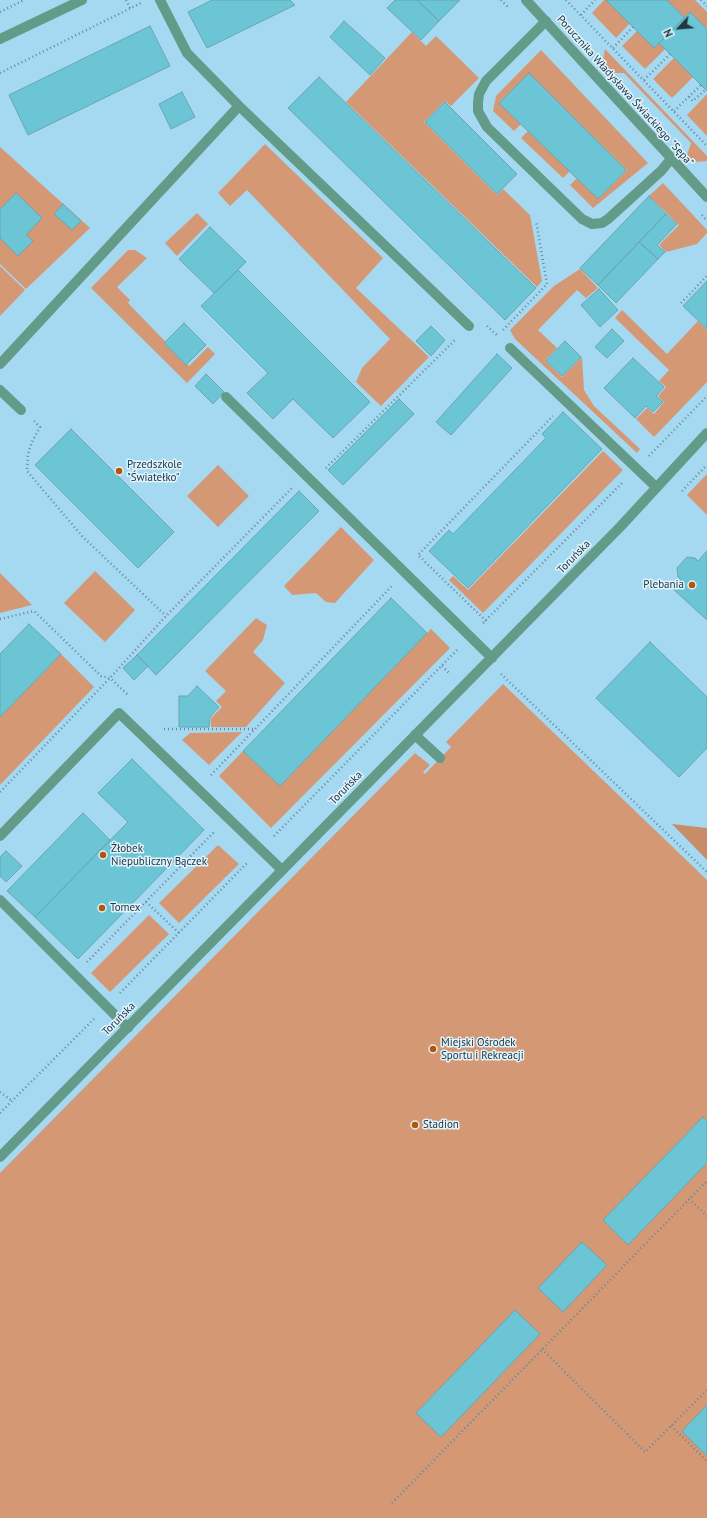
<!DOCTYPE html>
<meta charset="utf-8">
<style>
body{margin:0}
#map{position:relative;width:707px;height:1518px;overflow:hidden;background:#a5d8f1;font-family:"PT Sans",sans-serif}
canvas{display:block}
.north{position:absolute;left:659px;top:8px;width:40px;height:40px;-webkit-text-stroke:3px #e0f4fe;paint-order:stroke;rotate:244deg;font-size:11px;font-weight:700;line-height:16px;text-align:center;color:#223641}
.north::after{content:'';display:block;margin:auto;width:14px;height:18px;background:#223641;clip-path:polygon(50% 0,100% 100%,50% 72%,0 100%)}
</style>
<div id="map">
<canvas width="707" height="1518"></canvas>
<div class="north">N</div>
</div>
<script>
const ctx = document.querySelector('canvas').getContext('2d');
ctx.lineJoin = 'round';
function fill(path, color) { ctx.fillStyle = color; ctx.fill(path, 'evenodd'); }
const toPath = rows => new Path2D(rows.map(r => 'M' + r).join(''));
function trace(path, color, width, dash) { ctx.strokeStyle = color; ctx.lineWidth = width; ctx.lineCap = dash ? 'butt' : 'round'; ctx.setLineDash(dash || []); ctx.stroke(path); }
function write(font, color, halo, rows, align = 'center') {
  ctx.font = font + ' "PT Sans",sans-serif'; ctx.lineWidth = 3; ctx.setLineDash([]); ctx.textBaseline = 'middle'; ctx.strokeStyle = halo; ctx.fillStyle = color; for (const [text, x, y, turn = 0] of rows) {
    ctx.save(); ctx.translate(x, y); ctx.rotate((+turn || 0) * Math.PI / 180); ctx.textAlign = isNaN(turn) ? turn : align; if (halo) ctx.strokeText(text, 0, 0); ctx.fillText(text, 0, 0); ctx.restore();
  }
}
fill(toPath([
 [604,0,606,0,630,23,616,38,592,13],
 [667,0,695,0,707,12,707,29,685,18],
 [637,31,654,48,659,43,665,49,645,69,622,46],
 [412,32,426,46,436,36,479,78,451,106,445,101,424,122,497,195,503,189,530,215,542,281,537,287,346,102],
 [605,49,707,156,707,161,694,162,687,155,691,143,624,73,609,73,602,64],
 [541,50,648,163,593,208,570,185,577,178,598,199,627,170,529,73,499,102,521,124,514,131,493,111,496,96],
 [674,58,693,77,672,98,653,79],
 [707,94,707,136,687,115],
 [528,131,570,171,563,178,521,138],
 [265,144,383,258,356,288,429,357,381,406,356,382,362,368,390,339,247,190,230,206,218,193],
 [0,147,90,228,26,289,0,264],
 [663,183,707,230,707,233,697,244,666,252,659,245,679,225,649,196],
 [197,213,208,224,177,256,165,243],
 [128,250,135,250,147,258,117,287,130,300,128,303,189,366,208,347,215,354,187,383,91,288],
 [0,266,25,290,0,316],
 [580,269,598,288,586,298,577,290,538,330,557,348,545,361,562,377,582,357,584,390,594,406,640,449,637,453,515,339,510,330,554,286],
 [622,310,667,354,698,321,707,330,707,382,654,437,636,419,647,408,654,414,664,402,658,396,666,387,659,381,669,370,615,318],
 [603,451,623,470,483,613,449,580,453,576,468,590],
 [218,465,249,496,218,527,187,496],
 [707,474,707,515,687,495],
 [341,527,374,560,335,603,326,602,316,593,292,595,284,586],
 [95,571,135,610,105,642,64,603],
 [0,573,32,605,0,613],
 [256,618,267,625,263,640,253,652,285,683,246,727,211,727,211,718,222,707,216,701,226,691,205,671],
 [431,629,450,648,271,828,219,776,243,751,280,786],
 [61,654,94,687,0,785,0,717],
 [503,684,707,880,707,1518,0,1518,0,1173,415,753,430,765,423,772,425,774,451,747,446,742],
 [242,732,209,765,182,740,190,733],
 [218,845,239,864,179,923,159,903],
 [149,915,169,934,110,992,91,973]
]), '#d59875');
fill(toPath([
 [672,824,707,828,707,860]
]), '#c98c69');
const building = toPath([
 [212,0,290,0,295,5,207,48,188,12,212,0],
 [395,0,417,0,439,21,421,40,387,8,395,0],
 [417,0,460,0,439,21,417,0],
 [606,0,667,0,685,18,654,48,606,0],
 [690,12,707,29,707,91,659,43,690,12],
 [344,21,385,58,370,75,330,37,344,21],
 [150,26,170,66,28,135,9,95,150,26],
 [529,73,626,170,598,199,499,103,529,73],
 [319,77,536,288,505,320,288,108,319,77],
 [182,92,195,117,171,129,159,104,182,92],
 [445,102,517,174,497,194,425,122,445,102],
 [16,193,42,218,26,235,33,241,18,256,0,238,0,209,16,193],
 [649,196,666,214,598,285,580,268,649,196],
 [63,204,81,221,72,230,54,214,63,204],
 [666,214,677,224,657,245,665,252,658,259,639,242,666,214],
 [210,227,246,262,214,293,179,259,210,227],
 [639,242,658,259,616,303,598,285,639,242],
 [238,270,370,402,333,438,293,399,273,419,247,393,268,373,201,306,238,270],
 [707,281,707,329,683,306,707,281],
 [599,289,618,310,600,327,581,305,599,289],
 [184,323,206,345,186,365,164,343,184,323],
 [431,326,445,340,431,356,416,341,431,326],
 [612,329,624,341,607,358,595,347,612,329],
 [565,341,581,357,562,376,546,361,565,341],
 [497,354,512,368,451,435,436,422,497,354],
 [633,358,664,387,656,396,663,402,653,412,646,406,635,418,604,388,633,358],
 [206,374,224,392,213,404,195,386,206,374],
 [399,399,414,414,343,485,328,470,399,399],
 [563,412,602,449,468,588,429,551,449,530,453,534,546,438,542,434,563,412],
 [71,429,174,532,138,568,35,465,71,429],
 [299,491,319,511,156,675,137,655,299,491],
 [707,551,707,620,673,589,681,580,678,577,677,568,687,557,695,558,698,561,707,551],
 [391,598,427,633,280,786,243,751,391,598],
 [29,624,61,654,0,717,0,654,29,624],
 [650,642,707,697,707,748,679,777,596,698,650,642],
 [137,655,148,666,134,680,123,668,137,655],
 [197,686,219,707,210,717,209,727,179,727,179,696,188,696,197,686],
 [132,759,204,830,78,959,35,917,128,822,98,793,132,759],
 [83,813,110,840,35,917,7,891,83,813],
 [6,851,22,866,6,882,0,876,0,857,6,851],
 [703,1117,707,1121,707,1163,628,1245,603,1220,703,1117],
 [582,1242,607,1265,563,1312,538,1288,582,1242],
 [515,1310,540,1334,441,1437,416,1413,515,1310],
 [707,1405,707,1456,682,1431,707,1405]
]);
fill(building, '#6bc5d5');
trace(building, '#6aa5b0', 1);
trace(toPath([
 [126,0,130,8],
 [501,0,508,7],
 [566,0,707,146],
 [701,0,707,6],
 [0,12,24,0],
 [581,15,595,0],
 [613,48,633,27],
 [0,73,141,3],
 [644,80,670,54],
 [689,97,693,101,705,90],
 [674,111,701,85],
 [702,215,707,221],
 [681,303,707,276],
 [487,326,497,335],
 [503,330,547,284,536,221],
 [34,421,40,427,32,442,28,454,27,471,82,536,166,616],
 [649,456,707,396],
 [326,468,456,339],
 [682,491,707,465],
 [0,619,34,611,101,676,110,678,128,695],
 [486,621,418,555,553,416],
 [483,623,623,482],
 [442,666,450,674],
 [501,674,707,872],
 [164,729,253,729],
 [211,775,392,586],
 [0,792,110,678,166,616,292,488],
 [274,836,457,650],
 [146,902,179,933],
 [87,962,215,831],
 [120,993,248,862],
 [0,1092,12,1101],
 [0,1113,94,1019],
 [689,1199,707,1216],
 [542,1349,645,1452,707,1390],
 [671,1426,707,1461],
 [392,1503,707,1181]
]), '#668a9d', 2.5, [1, 3]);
trace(toPath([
 [160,0,187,53,239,106,469,326],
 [546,21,486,81,479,94,478,103,478,111,487,127,582,219,592,224,602,223,608,219,661,171,671,159],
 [510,348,656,487],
 [0,364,239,106],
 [0,390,21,410],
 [226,397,492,658],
 [415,735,440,758],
 [0,836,119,713,282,870],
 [0,900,128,1028]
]), '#639b88', 10);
trace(toPath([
 [526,0,707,197],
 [0,1157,621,526,707,433]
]), '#639b88', 10);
trace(toPath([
 [0,39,82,0]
]), '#639b88', 10);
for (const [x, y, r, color] of [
 [119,471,4,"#b45608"],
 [692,585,4,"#b45608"],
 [103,855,4,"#b45608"],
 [102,908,4,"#b45608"],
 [433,1049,4,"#b45608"],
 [415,1125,4,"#b45608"]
]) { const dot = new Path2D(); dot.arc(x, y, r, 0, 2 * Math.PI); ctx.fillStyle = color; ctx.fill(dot); trace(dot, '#e0f4fe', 1.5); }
write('11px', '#223641', '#e0f4fe', [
 ["Porucznika Władysława Świackiego \"Sępa\"",625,91,48],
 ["Toruńska",574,557,-46],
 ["Toruńska",346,788,-46],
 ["Toruńska",119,1019,-45]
]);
write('11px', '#223641', '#e0f4fe', [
 ["Przedszkole",127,465],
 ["\"Światełko\"",127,478],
 ["Plebania",684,585,"right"],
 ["Żłobek",111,849],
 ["Niepubliczny Bączek",111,862],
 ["Tomex",110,908],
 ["Miejski Ośrodek",441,1043],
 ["Sportu i Rekreacji",441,1056],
 ["Stadion",423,1125]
], 'left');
</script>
